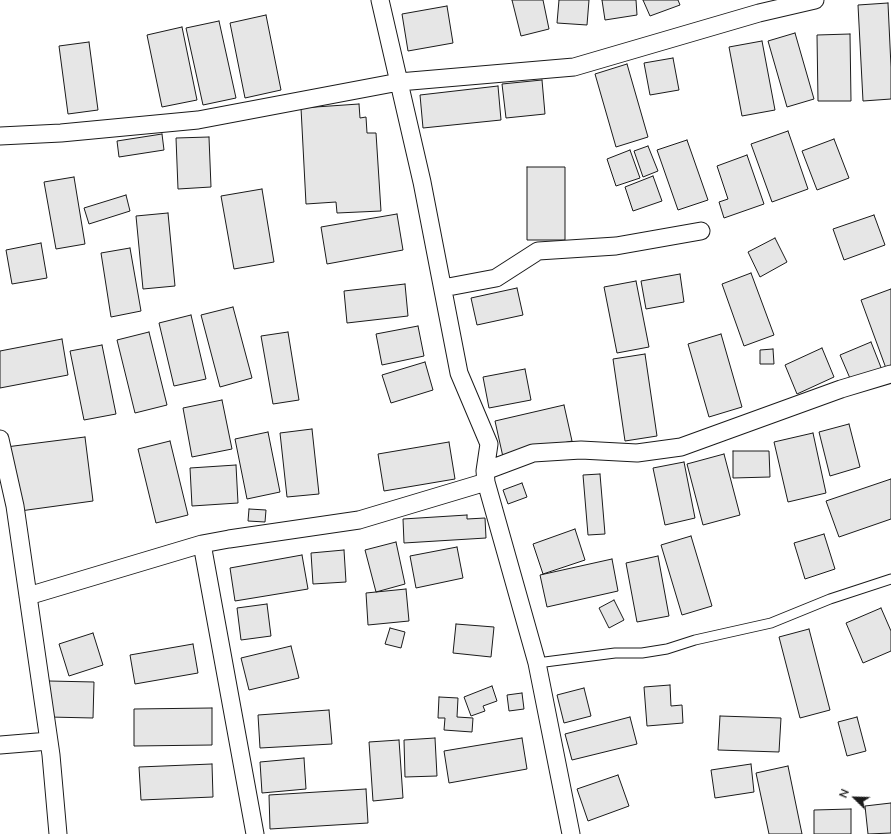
<!DOCTYPE html>
<style>
body{margin:0}
#map{position:relative;width:891px;height:834px;overflow:hidden;background:#fff;font-family:Mulish,sans-serif}
canvas{display:block}
.north{position:absolute;left:835px;top:778px;width:40px;height:40px;-webkit-text-stroke:3px #fff;paint-order:stroke;rotate:293deg;font-size:11px;font-weight:700;line-height:16px;text-align:center;color:#1a1a1a}
.north::after{content:'';display:block;margin:auto;width:14px;height:18px;background:#1a1a1a;clip-path:polygon(50% 0,100% 100%,50% 72%,0 100%)}
</style>
<div id="map">
<canvas width="891" height="834"></canvas>
<div class="north">N</div>
</div>
<script>
const ctx = document.querySelector('canvas').getContext('2d');
ctx.lineJoin = 'round';
function fill(path, color) { ctx.fillStyle = color; ctx.fill(path, 'evenodd'); }
const toPath = rows => new Path2D(rows.map(r => 'M' + r).join(''));
function trace(path, color, width, dash) { ctx.strokeStyle = color; ctx.lineWidth = width; ctx.lineCap = dash ? 'butt' : 'round'; ctx.setLineDash(dash || []); ctx.stroke(path); }
const building = toPath([
 [512,0,543,0,549,29,521,36,512,0],
 [559,0,589,0,587,25,557,23,559,0],
 [602,0,636,0,637,15,605,20,602,0],
 [643,0,678,0,680,5,650,16,643,0],
 [888,3,891,67,891,99,863,101,858,5,888,3],
 [447,6,453,43,408,51,402,14,447,6],
 [266,15,281,90,245,98,230,23,266,15],
 [219,21,236,98,203,105,186,28,219,21],
 [182,27,197,100,162,107,147,35,182,27],
 [795,33,814,99,787,107,768,41,795,33],
 [850,34,851,101,818,101,817,35,850,34],
 [762,41,775,110,742,116,729,47,762,41],
 [89,42,98,110,68,114,59,46,89,42],
 [673,58,679,90,650,95,644,63,673,58],
 [627,64,648,137,616,147,595,74,627,64],
 [542,80,545,114,506,118,502,84,542,80],
 [498,86,501,120,423,128,420,95,498,86],
 [359,104,360,118,366,117,367,133,376,133,381,211,337,213,336,202,306,204,301,108,359,104],
 [788,131,808,189,772,202,751,144,788,131],
 [162,134,164,150,119,157,117,141,162,134],
 [209,137,211,187,178,189,176,138,209,137],
 [834,139,849,178,817,190,802,151,834,139],
 [687,140,708,200,678,210,657,150,687,140],
 [648,146,658,171,643,177,634,151,648,146],
 [630,150,640,178,616,186,607,159,630,150],
 [747,155,764,204,724,218,719,202,728,199,717,166,747,155],
 [527,167,565,167,565,240,527,240,527,167],
 [653,176,662,201,633,211,625,187,653,176],
 [74,177,85,244,56,249,44,182,74,177],
 [262,189,274,262,234,269,221,196,262,189],
 [126,195,130,211,89,224,84,208,126,195],
 [168,213,175,286,143,289,136,216,168,213],
 [397,214,403,250,327,264,321,227,397,214],
 [874,215,885,245,844,260,833,229,874,215],
 [775,238,787,262,760,277,748,252,775,238],
 [41,243,47,278,12,284,6,250,41,243],
 [130,248,141,311,111,317,101,253,130,248],
 [751,273,774,335,744,346,722,284,751,273],
 [680,274,684,302,646,309,641,281,680,274],
 [636,281,649,347,617,353,604,287,636,281],
 [405,284,408,316,347,323,344,291,405,284],
 [517,288,523,315,477,325,471,298,517,288],
 [891,289,891,369,887,371,861,300,891,289],
 [233,307,252,378,220,387,201,315,233,307],
 [191,315,206,379,174,386,159,323,191,315],
 [418,326,424,356,382,365,376,334,418,326],
 [149,332,167,405,135,413,117,340,149,332],
 [288,332,299,400,273,404,261,336,288,332],
 [721,334,742,407,709,417,688,344,721,334],
 [62,339,68,375,0,388,0,351,62,339],
 [871,342,882,370,852,383,840,355,871,342],
 [102,345,116,414,84,420,70,351,102,345],
 [822,348,834,377,797,394,785,365,822,348],
 [773,349,774,364,760,364,760,350,773,349],
 [645,354,657,436,625,441,613,359,645,354],
 [425,362,433,390,391,403,382,375,425,362],
 [525,369,531,400,489,408,483,377,525,369],
 [222,400,232,449,192,457,183,408,222,400],
 [564,405,572,441,503,457,495,421,564,405],
 [849,424,860,467,830,476,819,432,849,424],
 [312,429,319,494,287,497,280,433,312,429],
 [268,432,280,492,247,499,235,439,268,432],
 [813,433,826,493,788,502,774,442,813,433],
 [85,437,93,501,20,511,6,447,85,437],
 [170,441,188,515,156,523,138,449,170,441],
 [449,442,455,479,384,491,378,454,449,442],
 [733,451,769,451,770,477,733,478,733,451],
 [724,454,740,515,703,525,687,464,724,454],
 [684,462,695,518,665,525,653,468,684,462],
 [236,465,238,503,192,506,190,468,236,465],
 [600,474,605,534,588,535,583,475,600,474],
 [891,479,891,519,839,537,826,501,891,479],
 [522,483,527,497,508,504,503,490,522,483],
 [249,509,266,510,265,522,248,521,249,509],
 [467,515,467,519,485,518,486,538,404,543,403,519,467,515],
 [575,529,585,560,543,574,533,544,575,529],
 [824,534,835,569,805,579,794,543,824,534],
 [691,536,712,606,682,615,661,545,691,536],
 [396,542,405,584,376,592,365,550,396,542],
 [457,547,463,578,416,588,410,556,457,547],
 [344,550,346,582,313,584,311,553,344,550],
 [302,555,308,589,235,601,230,568,302,555],
 [658,556,669,616,637,622,626,563,658,556],
 [612,559,618,591,547,607,540,575,612,559],
 [406,589,409,621,368,625,366,593,406,589],
 [614,600,624,620,609,628,599,608,614,600],
 [267,604,271,636,241,640,237,608,267,604],
 [881,608,891,631,891,651,863,663,846,623,881,608],
 [456,624,494,627,491,657,453,653,456,624],
 [390,628,405,632,401,648,385,644,390,628],
 [809,629,830,710,800,718,779,637,809,629],
 [93,633,103,665,69,676,59,644,93,633],
 [193,644,198,673,135,684,130,655,193,644],
 [291,646,299,678,249,690,241,658,291,646],
 [49,681,94,682,93,718,49,717,49,681],
 [670,685,671,706,682,705,683,723,647,726,644,687,670,685],
 [492,686,497,701,483,706,485,711,471,716,464,697,492,686],
 [584,688,591,716,564,723,557,695,584,688],
 [522,693,524,709,509,711,507,695,522,693],
 [439,697,458,698,457,717,473,718,472,732,444,730,445,718,438,718,439,697],
 [212,708,212,745,134,746,134,709,212,708],
 [329,710,332,744,260,748,258,715,329,710],
 [720,716,781,718,779,752,718,750,720,716],
 [630,717,637,744,572,760,565,734,630,717],
 [857,717,866,751,847,756,838,722,857,717],
 [435,738,437,776,405,777,404,740,435,738],
 [522,738,527,769,449,783,444,751,522,738],
 [399,740,403,798,373,801,369,742,399,740],
 [304,758,306,789,262,793,260,762,304,758],
 [212,764,213,797,141,800,139,767,212,764],
 [751,764,754,792,715,798,711,770,751,764],
 [788,766,802,834,769,834,756,773,788,766],
 [618,775,629,806,588,821,577,789,618,775],
 [366,789,368,823,270,829,269,795,366,789],
 [891,803,891,833,868,834,865,806,891,803],
 [851,809,851,834,814,834,814,810,851,809]
]);
fill(building, '#e6e6e6');
trace(building, '#1a1a1a', 1);
const service = toPath([
 [537,663,615,653,642,653,667,649,695,640,771,623,830,599,891,579]
]);
const minor = toPath([
 [380,0,422,182,459,373,489,444,485,471,486,482,537,663,571,834],
 [0,136,61,133,198,120,399,82,574,67,759,13,815,0],
 [443,288,496,278,538,251,616,246,701,231],
 [0,439,15,506,51,755,58,834],
 [485,471,533,453,581,450,637,453,681,447,841,389,891,374],
 [202,544,255,834],
 [28,596,202,544,229,539,359,520,486,482],
 [0,745,49,741]
]);
trace(service, '#1a1a1a', 11);
trace(minor, '#1a1a1a', 19);
trace(service, '#fff', 9);
trace(minor, '#fff', 17);
</script>
